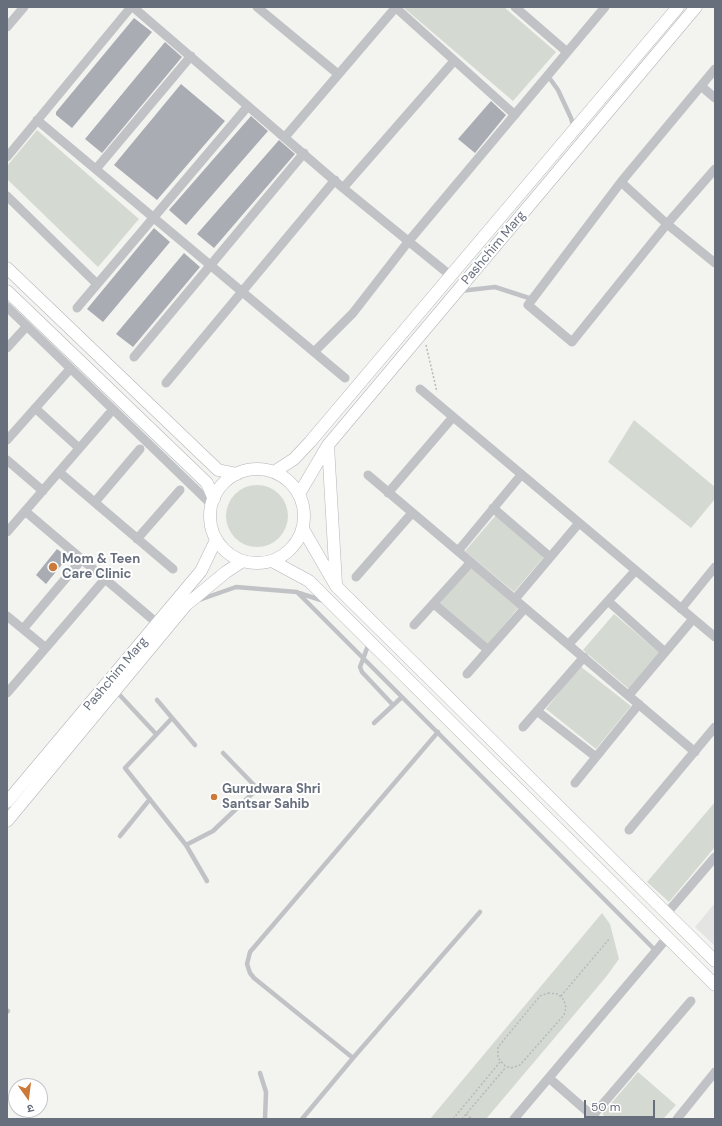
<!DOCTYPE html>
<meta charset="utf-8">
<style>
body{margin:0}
#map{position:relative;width:722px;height:1126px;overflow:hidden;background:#f3f4f0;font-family:"DM Sans","Noto Sans Devanagari",sans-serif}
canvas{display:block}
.frame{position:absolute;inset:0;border:8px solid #676f7d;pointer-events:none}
.north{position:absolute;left:8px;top:1078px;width:40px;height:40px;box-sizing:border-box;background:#fff;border:1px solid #c2c5cb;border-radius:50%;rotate:166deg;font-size:11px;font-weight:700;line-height:16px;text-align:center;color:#676f7d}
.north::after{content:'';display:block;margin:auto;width:14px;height:18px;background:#cb7a3a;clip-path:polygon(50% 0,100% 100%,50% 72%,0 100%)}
.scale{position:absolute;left:584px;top:1100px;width:71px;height:18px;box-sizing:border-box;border:2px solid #676f7d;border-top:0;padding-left:5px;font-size:12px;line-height:14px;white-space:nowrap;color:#676f7d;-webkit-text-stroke:3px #fff;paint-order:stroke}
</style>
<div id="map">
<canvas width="722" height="1126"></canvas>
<div class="frame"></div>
<div class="north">उ</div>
<div class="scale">50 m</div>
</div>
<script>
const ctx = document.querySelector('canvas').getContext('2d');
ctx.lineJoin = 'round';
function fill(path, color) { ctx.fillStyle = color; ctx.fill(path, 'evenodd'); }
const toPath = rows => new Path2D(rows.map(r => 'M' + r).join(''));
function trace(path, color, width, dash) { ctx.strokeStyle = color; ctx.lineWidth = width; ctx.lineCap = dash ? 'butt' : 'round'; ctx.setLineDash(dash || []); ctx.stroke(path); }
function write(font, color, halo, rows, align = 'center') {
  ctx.font = font + ' "DM Sans",sans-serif'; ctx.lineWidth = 4; ctx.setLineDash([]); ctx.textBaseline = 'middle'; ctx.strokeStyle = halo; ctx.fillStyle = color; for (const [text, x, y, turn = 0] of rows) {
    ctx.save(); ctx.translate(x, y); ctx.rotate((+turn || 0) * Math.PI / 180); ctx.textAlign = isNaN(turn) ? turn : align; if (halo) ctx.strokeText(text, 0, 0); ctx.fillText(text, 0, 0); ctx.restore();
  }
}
fill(toPath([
 [715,903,715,946,695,927]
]), '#e4e4e3');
fill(toPath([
 [406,7,504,7,556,52,513,101,404,8],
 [37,130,139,219,98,267,7,179,7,166],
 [634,420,715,487,715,499,691,528,608,462],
 '226 516a31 31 0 1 1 62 0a31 31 0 1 1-62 0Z',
 [496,515,544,557,514,592,465,551],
 [471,566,519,607,487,645,439,604],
 [614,614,660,653,629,689,583,650],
 [580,666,631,706,596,749,546,709],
 [715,802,715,847,669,902,647,882],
 [602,913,610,924,619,959,606,977,486,1119,430,1119],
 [638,1072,676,1105,663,1119,608,1119,602,1114]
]), '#d4dad2');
fill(toPath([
 [134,18,152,32,72,128,56,115,56,112],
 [165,42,182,57,102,153,85,139],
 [181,84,225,121,157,200,114,165],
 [491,101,506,115,475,153,458,139],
 [251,116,268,131,186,225,169,210],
 [279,140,295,154,214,248,197,234],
 [154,228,170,242,103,322,87,309],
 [184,253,200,267,133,347,116,334],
 [57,549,68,557,46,584,36,575]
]), '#a9adb3');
const secondary = toPath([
 [7,268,218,470,237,474],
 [7,291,207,483,214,499],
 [328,445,336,584],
 '210 516a47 47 0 1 1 94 0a47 47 0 1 1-94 0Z',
 [274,472,294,459,310,442,678,7],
 [299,494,328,445,696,7],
 [303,529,336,586,715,961],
 [272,561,309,581,715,985],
 [7,802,201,571,216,540],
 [7,821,186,605,226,572,243,561]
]);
trace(secondary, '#b2b5ba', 13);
trace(toPath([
 [426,345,437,392],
 [548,993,558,994,564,1000,566,1008,564,1015,520,1065,511,1068,505,1066,498,1058,498,1047,540,996,548,993],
 [561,996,610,938],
 [466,1114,472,1119],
 [453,1119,500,1062],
 [462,1119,506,1067]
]), '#b7b9bb', 1.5, [2, 2]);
trace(toPath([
 [548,76,558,90,571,118,574,128],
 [460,291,495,287,532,299],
 [299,593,324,601],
 [199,600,236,587,297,592,656,951],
 [369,643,360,667,362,672,393,705],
 [115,690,156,734],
 [157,700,195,745],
 [172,718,125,768,186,845,207,881],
 [374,723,402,697],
 [120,836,150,799],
 [186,845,213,831,255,791,254,785,223,753],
 [7,1012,8,1011],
 [353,1058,480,912],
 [260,1073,266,1092,265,1119],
 [302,1119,353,1058,254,978,250,973,247,964,250,952,438,732]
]), '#c0c2c5', 4.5);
trace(toPath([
 [133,7,343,188,445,271],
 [257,7,338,74],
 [395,7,515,115],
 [515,7,567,52],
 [7,27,24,7],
 [715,69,621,182,528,305,572,342,667,224,715,169],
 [701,86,715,98],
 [37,120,345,378],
 [285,137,396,7],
 [7,157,131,7],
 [96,169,191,56],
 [621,182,667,224,715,263],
 [343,188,454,61],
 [7,196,97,284],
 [7,307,212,505],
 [77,308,248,106],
 [7,348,26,327],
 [314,352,353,313,408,242,605,7],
 [134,357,304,153],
 [166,383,335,180],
 [420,389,715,637],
 [35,408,79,448],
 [7,440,70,369],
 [7,460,43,491],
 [59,472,173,569],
 [368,475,695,752],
 [388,493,453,417],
 [95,502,140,449],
 [493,508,550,557],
 [25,511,151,618],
 [7,532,109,414],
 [137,539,180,490],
 [458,551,521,475],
 [356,577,412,513],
 [515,599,579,523],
 [608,601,665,652],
 [434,604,488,650],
 [681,609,715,567],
 [7,616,46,648],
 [414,625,471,562],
 [23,629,82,559],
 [569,644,635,571],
 [467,674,525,608],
 [7,693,105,579],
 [629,695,693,619],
 [537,711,596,757],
 [523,727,584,657],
 [575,783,639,704],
 [629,830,715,727],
 [667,913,715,857],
 [549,1078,596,1119],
 [514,1119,667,938],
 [590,1119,691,1001],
 [677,1119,715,1072]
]), '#c0c2c5', 9);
trace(secondary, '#fff', 12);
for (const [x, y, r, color] of [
 [53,567,5,"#cb7a3a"],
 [214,797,4,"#cb7a3a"]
]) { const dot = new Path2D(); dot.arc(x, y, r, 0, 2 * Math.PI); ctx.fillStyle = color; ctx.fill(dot); trace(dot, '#fff', 1.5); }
write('13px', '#676f7d', '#fff', [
 ["Pashchim Marg",494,248,-50],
 ["Pashchim Marg",116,674,-50]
]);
write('bold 13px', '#676f7d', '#fff', [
 ["Mom & Teen",62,560],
 ["Care Clinic",62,575],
 ["Gurudwara Shri",222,790],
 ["Santsar Sahib",222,805]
], 'left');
</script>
